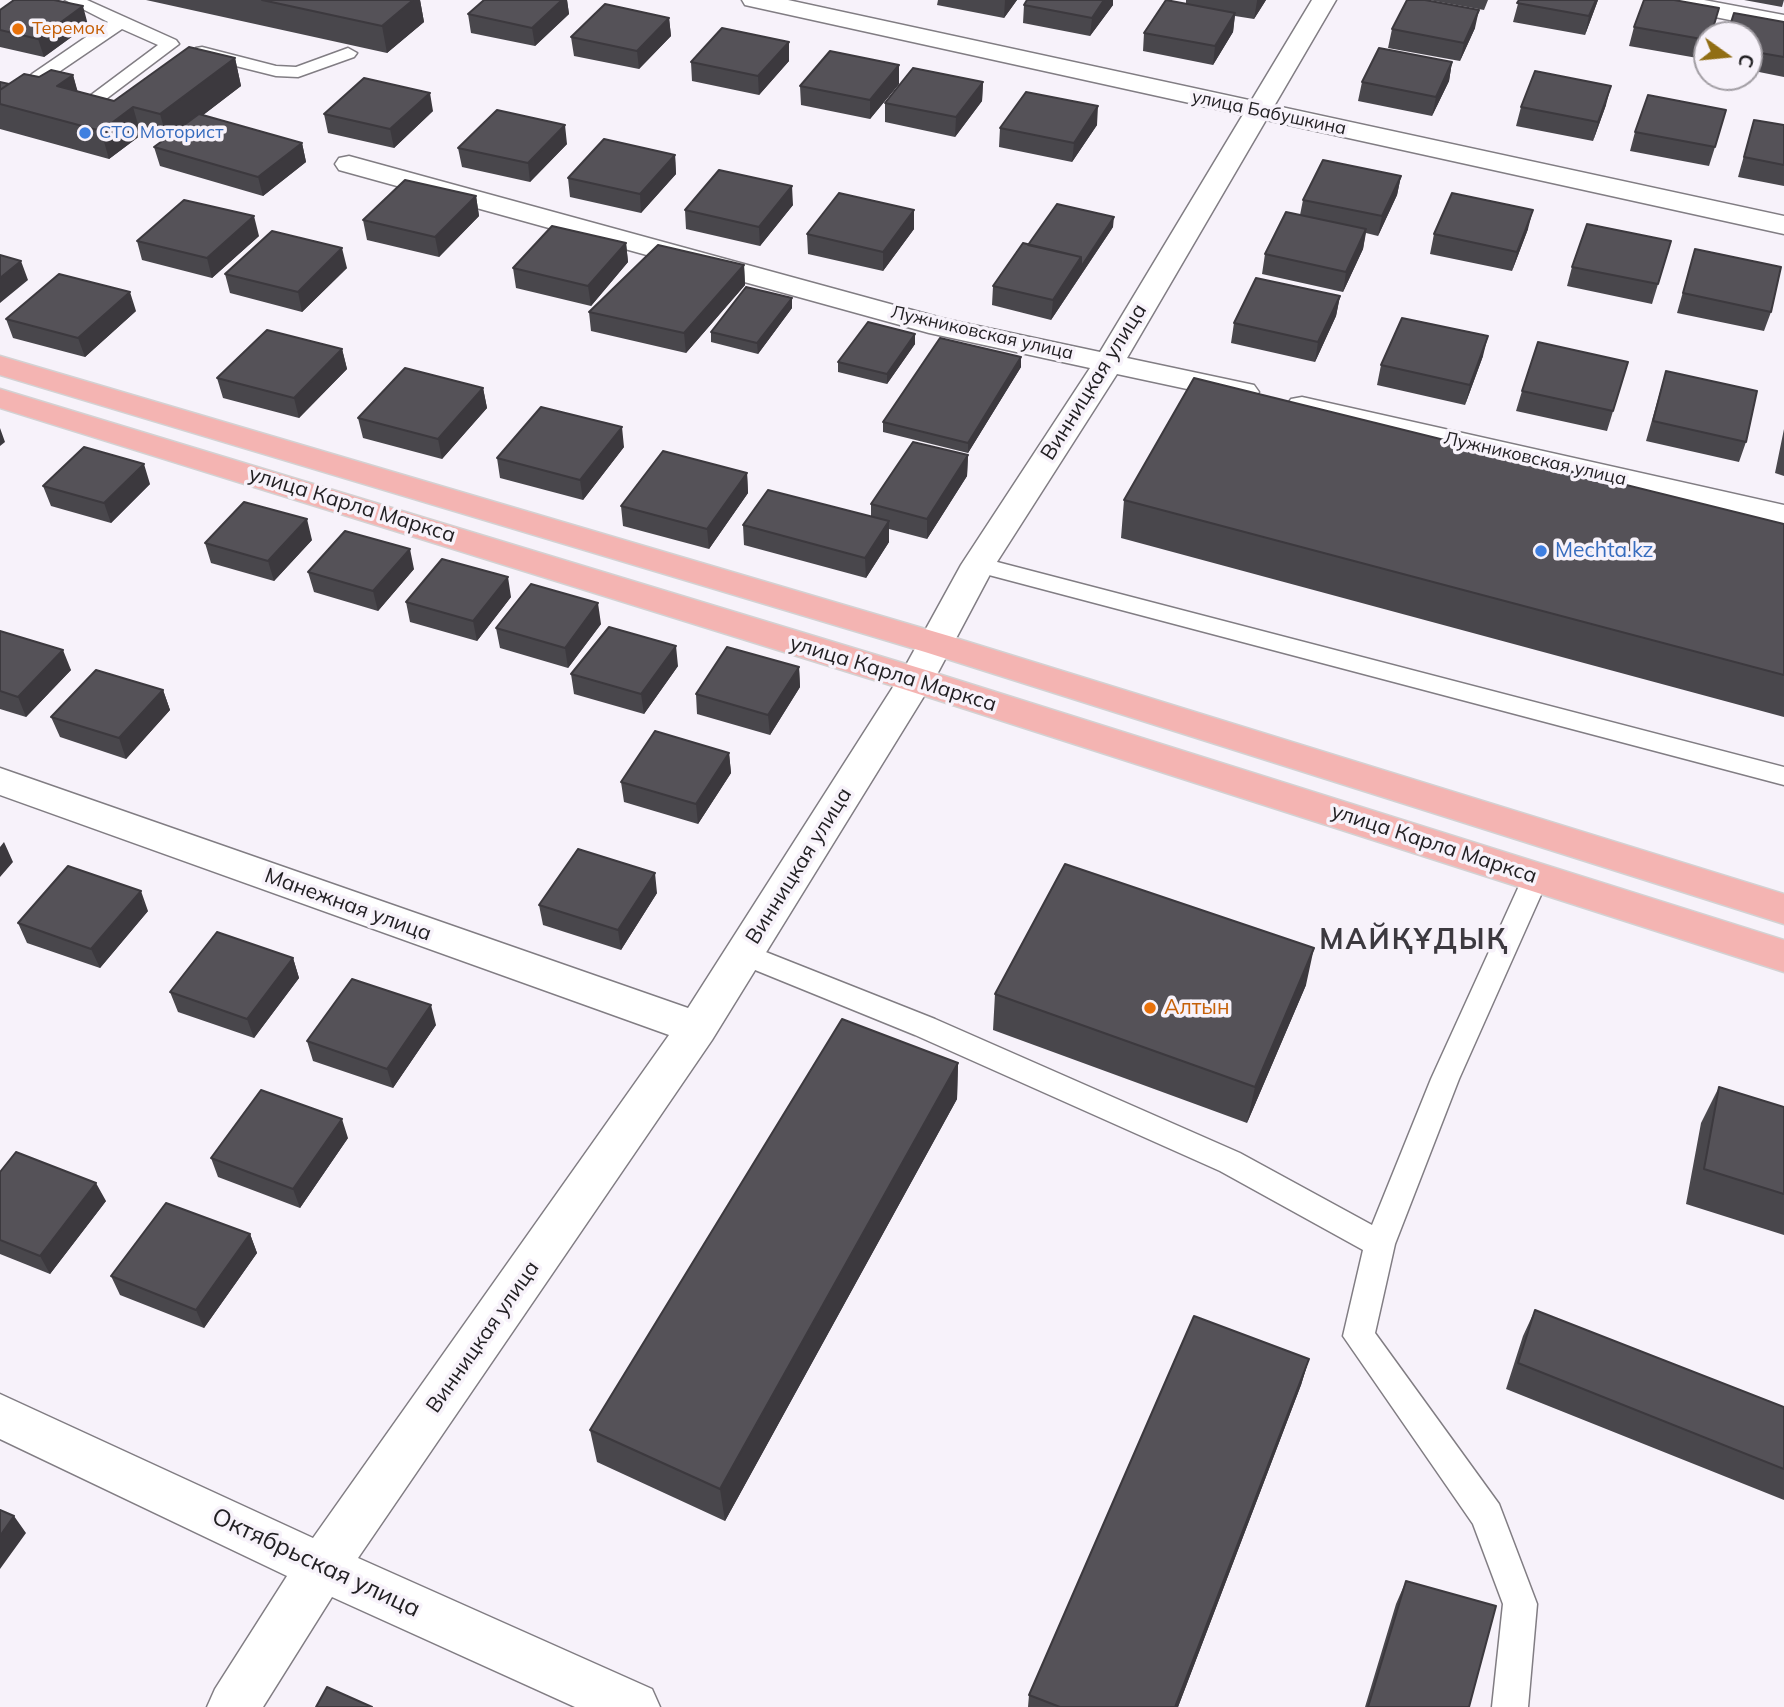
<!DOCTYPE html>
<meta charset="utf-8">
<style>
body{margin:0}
#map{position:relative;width:1784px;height:1707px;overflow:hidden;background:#f7f2fa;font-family:Mulish,sans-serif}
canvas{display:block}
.north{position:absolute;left:1693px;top:21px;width:70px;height:70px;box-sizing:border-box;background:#f7f2fa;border:2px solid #a29ea4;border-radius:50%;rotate:105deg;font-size:19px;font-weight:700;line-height:28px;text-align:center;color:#222023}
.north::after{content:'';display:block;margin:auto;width:24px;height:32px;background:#916e14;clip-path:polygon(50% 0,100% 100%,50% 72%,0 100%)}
</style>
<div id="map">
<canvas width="1784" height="1707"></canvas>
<div class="north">С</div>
</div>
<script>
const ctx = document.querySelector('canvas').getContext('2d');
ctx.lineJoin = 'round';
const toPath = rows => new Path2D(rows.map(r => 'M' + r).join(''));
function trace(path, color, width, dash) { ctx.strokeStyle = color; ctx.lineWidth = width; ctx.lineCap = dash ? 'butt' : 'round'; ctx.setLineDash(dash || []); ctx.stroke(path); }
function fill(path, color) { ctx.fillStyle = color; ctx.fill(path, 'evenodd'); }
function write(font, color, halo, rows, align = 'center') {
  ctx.font = font + ' Mulish,sans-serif'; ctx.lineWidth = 7; ctx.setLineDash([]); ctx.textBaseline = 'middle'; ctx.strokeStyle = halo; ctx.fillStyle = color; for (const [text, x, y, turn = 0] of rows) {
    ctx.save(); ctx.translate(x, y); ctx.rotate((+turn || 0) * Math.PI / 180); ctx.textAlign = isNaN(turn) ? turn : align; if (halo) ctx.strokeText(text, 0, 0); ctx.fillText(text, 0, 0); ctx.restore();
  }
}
const service = toPath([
 [65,0,87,0,176,40,179,44,102,102,90,102,87,98,158,45,122,29,44,82,32,82,29,78,32,74,108,22,65,0],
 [202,47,276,66,296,67,348,48,357,53,354,57,298,77,276,76,196,56,193,52,196,48,202,47],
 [978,557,1784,767,1784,785,970,570,966,565,970,560,978,557],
 [1536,867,1545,870,1549,877,1459,1079,1395,1244,1375,1333,1499,1504,1537,1604,1528,1707,1492,1707,1503,1604,1473,1524,1343,1336,1363,1250,1220,1171,915,1035,733,961,729,954,733,947,743,943,935,1019,1240,1153,1372,1225,1431,1079,1523,877,1527,870,1536,867]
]);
const minor = toPath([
 [1312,0,1336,0,1127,358,1254,385,1259,392,1254,399,1243,401,1117,374,995,565,934,680,712,1040,358,1558,652,1689,660,1707,575,1707,332,1597,263,1707,207,1707,215,1689,287,1576,0,1439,0,1394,313,1538,669,1035,0,795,0,768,688,1008,900,676,961,565,1090,368,929,333,339,170,335,164,339,158,349,156,945,319,1100,352,1312,0],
 [1654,0,1704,0,1784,15,1784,31,1666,7,1657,5,1654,0],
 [1302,397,1784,505,1784,527,1291,413,1286,406,1291,399,1302,397]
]);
const tertiary = toPath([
 [742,0,788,0,1784,216,1784,234,754,7,745,5,742,0]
]);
const primary = toPath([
 [0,356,949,636,1784,894,1784,924,925,652,0,375,0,356],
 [0,389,929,671,1784,940,1784,972,903,689,0,408,0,389]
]);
trace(service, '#817d83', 3);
trace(minor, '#817d83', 3);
trace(tertiary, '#817d83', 3);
trace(primary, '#d3d2d3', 3);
fill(service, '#fff');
fill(minor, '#fff');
fill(tertiary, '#fff');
fill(primary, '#f4b4b2');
fill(toPath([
 [146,0,420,0,424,22,387,53],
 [484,0,567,0,569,14,535,46,471,33,468,14],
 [938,0,1017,0,1004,18,937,5],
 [1186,0,1266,0,1254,19,1235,16,1233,32,1213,65,1143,51,1144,33,1186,4],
 [1429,0,1488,0,1484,10],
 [1519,0,1598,0,1585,35,1513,22],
 [1744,0,1784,0,1782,7],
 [1024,5,1113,5,1090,36,1023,23],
 [0,10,88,25,44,57,0,47],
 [669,18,671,36,639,69,574,56,571,37],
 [1784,22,1784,77,1749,70,1749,35],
 [1634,27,1707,35,1707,48,1703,59,1629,46],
 [1475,28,1460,61,1388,48,1392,29],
 [789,42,789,61,759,95,692,81,691,62],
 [235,58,241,86,203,115,302,143,306,162,263,196,160,166,154,147,163,140,141,135,109,159,0,129,0,82,9,84,39,77,73,75,77,91,114,101],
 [1452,62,1449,81,1432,116,1358,101,1362,82],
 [899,65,899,84,870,119,801,105,800,86],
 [983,82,982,101,955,137,885,122,885,103],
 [1606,105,1593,141,1516,126,1521,107],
 [433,111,394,148,328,133,324,114],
 [1754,120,1784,125,1784,186,1738,177],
 [1097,125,1072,162,999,147,1000,128],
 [1635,132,1715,147,1709,166,1630,151],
 [567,144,530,182,462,167,458,148],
 [675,155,676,174,641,213,570,197,568,178],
 [1401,176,1397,195,1378,236,1366,233,1363,249,1343,292,1262,274,1265,254,1300,215,1303,200],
 [476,196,479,216,439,257,367,240,363,220],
 [793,205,760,246,686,229,685,210],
 [1113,227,1051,320,992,305,993,286,1028,245],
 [914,229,883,271,808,254,807,234],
 [1528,229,1512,271,1430,254,1434,234],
 [259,236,212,278,142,260,137,241],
 [1671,241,1652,304,1567,286,1572,267],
 [626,243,628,262,591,306,516,288,513,268],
 [1695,249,1771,312,1764,331,1677,313],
 [744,265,745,285,686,353,591,331,589,312],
 [347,268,302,312,230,293,225,274],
 [1340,296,1336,316,1315,362,1231,343,1234,323],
 [792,298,792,308,758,354,711,342,711,332],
 [136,311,85,357,13,338,6,319],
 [915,334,915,344,887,384,838,372,838,362],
 [342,349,347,369,299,418,223,398,217,378],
 [1483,356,1465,405,1377,385,1381,365],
 [1021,357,1021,367,968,453,883,432,883,422],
 [1628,362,1607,431,1516,411,1522,391],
 [1666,371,1746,442,1739,462,1646,441],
 [483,388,487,408,442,459,363,438,358,418],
 [1784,429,1784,476,1775,473],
 [624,447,583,500,500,478,497,458],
 [968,455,967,476,927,539,889,529,889,542,866,578,744,545,743,525,871,517,871,504],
 [747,473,748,493,709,549,623,526,621,506],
 [150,484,111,523,51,506,43,486],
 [1124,500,1784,524,1784,717,1121,538],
 [312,540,274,581,211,563,205,543],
 [414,569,378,611,314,592,308,572],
 [511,597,477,641,410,622,406,602],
 [601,624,568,668,500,648,496,628],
 [0,631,71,670,26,717,0,709],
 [678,666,644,714,574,694,571,674],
 [799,667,800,687,770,735,697,714,696,694],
 [163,690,170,710,126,759,60,737,51,717],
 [729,753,731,773,698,824,624,802,621,782],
 [657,893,621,950,543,925,539,905],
 [148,911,100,968,27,943,18,923],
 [293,958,299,978,254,1038,178,1012,170,992],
 [1306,985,1247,1123,993,1030,995,994],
 [436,1025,393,1088,313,1061,307,1041],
 [958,1063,957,1099,725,1521,597,1462,590,1430],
 [1719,1087,1784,1107,1784,1235,1686,1204,1701,1123],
 [348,1138,300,1208,218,1177,211,1158],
 [0,1172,106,1201,50,1274,0,1254],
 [250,1234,257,1253,204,1328,120,1295,111,1276],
 [1535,1310,1784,1407,1784,1500,1506,1389,1523,1336],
 [1309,1359,1301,1385,1178,1707,1028,1707,1029,1695],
 [1406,1581,1469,1707,1365,1707,1396,1604]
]), '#49474c');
fill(toPath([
 [413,0,420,0,424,22,387,53,382,26],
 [562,0,567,0,569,14,535,46,532,28],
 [1005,0,1017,0,1004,18],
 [1104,0,1113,0,1113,5,1090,36,1092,18],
 [1257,0,1266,0,1254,19,1257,1],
 [1596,0,1598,0,1585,35,1589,16],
 [83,6,88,25,44,57,38,39],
 [1479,10,1475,28,1460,61,1464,43],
 [1235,13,1233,32,1213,65,1215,46],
 [669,18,671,36,639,69,637,51],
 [789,42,789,61,759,95,758,76],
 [235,58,241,86,168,142,160,114],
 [1452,62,1449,81,1432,116,1436,97],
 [899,65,899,84,870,119,870,100],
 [73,75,81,103,57,86],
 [983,82,982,101,955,137,956,117],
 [1611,86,1606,105,1593,141,1598,122],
 [430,93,433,111,394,148,390,129],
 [1098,106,1097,125,1072,162,1074,143],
 [133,107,141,135,109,159,101,131],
 [565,125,567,144,530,182,528,163],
 [302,143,306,162,263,196,258,177],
 [675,155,676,174,641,213,640,194],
 [1401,176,1397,195,1378,236,1382,216],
 [792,186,793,205,760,246,759,227],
 [476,196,479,216,439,257,435,237],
 [914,210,914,229,883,271,883,252],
 [1533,210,1528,229,1512,271,1517,252],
 [254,216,259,236,212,278,207,258],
 [1114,217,1113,227,1051,320,1053,300,1081,257],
 [1366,229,1363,249,1343,292,1346,272],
 [626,243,628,262,591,306,588,286],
 [342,248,347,268,302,312,298,292],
 [21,261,28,280,0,303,0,278],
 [744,265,745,285,686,353,684,333],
 [130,292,136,311,85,357,78,338],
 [1340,296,1336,316,1315,362,1318,342],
 [792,298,792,308,758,354,757,343],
 [915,334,915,344,887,384,887,374],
 [1488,336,1483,356,1465,405,1470,385],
 [342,349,347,369,299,418,294,398],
 [1021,357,1021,367,968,453,968,443],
 [483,388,487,408,442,459,438,439],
 [622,427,624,447,583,500,580,480],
 [0,428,5,442,0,446],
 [968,455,967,476,927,539,927,519],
 [144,464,150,484,111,523,104,503],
 [747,473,748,493,709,549,707,529],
 [307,519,312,540,274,581,268,561],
 [889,521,889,542,866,578,865,558],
 [410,549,414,569,378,611,373,591],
 [508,577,511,597,477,641,473,621],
 [598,603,601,624,568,668,565,648],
 [676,646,678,666,644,714,641,694],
 [63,650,71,670,26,717,18,697],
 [799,667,800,687,770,735,768,715],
 [163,690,170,710,126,759,119,738],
 [729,753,731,773,698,824,696,804],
 [4,842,13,862,0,877,0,847],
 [655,873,657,893,621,950,618,930],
 [141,891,148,911,100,968,91,949],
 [1314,948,1306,985,1247,1123,1255,1087],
 [293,958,299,978,254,1038,247,1019],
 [431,1005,436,1025,393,1088,387,1069],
 [958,1063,957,1099,725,1521,720,1489],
 [342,1119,348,1138,300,1208,293,1189],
 [96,1183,106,1201,50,1274,40,1256],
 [250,1234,257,1253,204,1328,196,1310],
 [1309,1359,1301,1385,1178,1707,1175,1707],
 [14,1516,26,1533,0,1569,0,1536]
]), '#3c393e');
const building = toPath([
 [14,0,54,0,83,6,38,39,0,30,0,10,14,0],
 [262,0,413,0,382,26,262,0],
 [484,0,562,0,532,28,468,14,484,0],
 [1027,0,1104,0,1092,18,1024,5,1027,0],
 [1166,0,1235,13,1215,46,1144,33,1166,0],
 [1407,0,1425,0,1479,10,1464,43,1392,29,1407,0],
 [1519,0,1596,0,1589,16,1517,3,1519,0],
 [1644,0,1674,0,1719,8,1711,35,1707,35,1707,40,1634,27,1644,0],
 [605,4,669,18,637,51,571,37,605,4],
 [1734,13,1784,22,1784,57,1749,51,1749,35,1727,35,1734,13],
 [722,28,789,42,758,76,691,62,722,28],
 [189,47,235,58,160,114,133,107,101,131,0,104,0,90,24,74,39,77,51,70,73,75,57,86,114,101,189,47],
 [1379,48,1452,62,1436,97,1362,82,1379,48],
 [830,51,899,65,870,100,800,86,830,51],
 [913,68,983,82,956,117,885,103,913,68],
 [1535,71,1611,86,1598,122,1521,107,1535,71],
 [364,78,430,93,390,129,324,114,364,78],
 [0,82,9,84,0,90,0,82],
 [1026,92,1098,106,1074,143,1000,128,1026,92],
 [1648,95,1726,110,1715,147,1635,132,1648,95],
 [497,110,565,125,528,163,458,148,497,110],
 [199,114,302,143,258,177,154,147,199,114],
 [1754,120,1784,125,1784,165,1744,157,1754,120],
 [604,139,675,155,640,194,568,178,604,139],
 [1323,160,1401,176,1382,216,1303,200,1323,160],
 [719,170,792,186,759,227,685,210,719,170],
 [405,180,476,196,435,237,363,220,405,180],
 [839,193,914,210,883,252,807,234,839,193],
 [1452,193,1533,210,1517,252,1434,234,1452,193],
 [184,200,254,216,207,258,137,241,184,200],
 [1057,204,1114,217,1081,267,1081,257,1028,245,1057,204],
 [1286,212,1366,229,1346,272,1265,254,1286,212],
 [1587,224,1671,241,1658,284,1572,267,1587,224],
 [552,226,626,243,588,286,513,268,552,226],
 [272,231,342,248,298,292,225,274,272,231],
 [1023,243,1081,257,1053,300,993,286,1023,243],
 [658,245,744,265,684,333,589,312,658,245],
 [1695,249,1781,267,1771,312,1683,293,1695,249],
 [0,255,21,261,0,278,0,255],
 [59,274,130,292,78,338,6,319,59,274],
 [1256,278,1340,296,1318,342,1234,323,1256,278],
 [746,287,792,298,757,343,711,332,746,287],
 [1402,318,1488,336,1470,385,1381,365,1402,318],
 [868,322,915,334,887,374,838,362,868,322],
 [267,330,342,349,294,398,217,378,267,330],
 [940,338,1021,357,968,443,883,422,940,338],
 [1538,342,1628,362,1613,411,1522,391,1538,342],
 [405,368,483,388,438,439,358,418,405,368],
 [1666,371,1757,391,1746,442,1653,421,1666,371],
 [1194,378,1784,524,1784,675,1124,500,1194,378],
 [541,407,622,427,580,480,497,458,541,407],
 [913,442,968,455,927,519,871,504,913,442],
 [84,447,144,464,104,503,43,486,84,447],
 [663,451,747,473,707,529,621,506,663,451],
 [768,490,889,521,865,558,743,525,768,490],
 [244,502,307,519,268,561,205,543,244,502],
 [345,531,410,549,373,591,308,572,345,531],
 [442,559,508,577,473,621,406,602,442,559],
 [531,584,598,603,565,648,496,628,531,584],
 [609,627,676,646,641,694,571,674,609,627],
 [0,631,63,650,18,697,0,691,0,631],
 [727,647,799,667,768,715,696,694,727,647],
 [96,670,163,690,119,738,51,717,96,670],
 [655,731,729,753,696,804,621,782,655,731],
 [578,849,655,873,618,930,539,905,578,849],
 [1065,864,1314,948,1255,1087,995,994,1065,864],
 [68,866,141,891,91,949,18,923,68,866],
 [217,932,293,958,247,1019,170,992,217,932],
 [352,979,431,1005,387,1069,307,1041,352,979],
 [842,1019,958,1063,720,1489,590,1430,842,1019],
 [1719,1087,1784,1107,1784,1194,1704,1169,1719,1087],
 [261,1090,342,1119,293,1189,211,1158,261,1090],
 [16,1152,96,1183,40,1256,0,1240,0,1172,16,1152],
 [166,1203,250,1234,196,1310,111,1276,166,1203],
 [1535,1310,1784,1407,1784,1469,1518,1363,1535,1310],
 [1194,1316,1309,1359,1175,1707,1060,1707,1029,1695,1194,1316],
 [0,1510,14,1516,0,1536,0,1510],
 [1406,1581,1496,1606,1469,1707,1368,1707,1406,1581],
 [327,1687,372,1707,316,1707,327,1687]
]);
fill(building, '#555258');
trace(building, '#3c393e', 2);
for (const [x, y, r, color] of [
 [18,29,7,"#e8710a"],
 [85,133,7,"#3f7fe0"],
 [1541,551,7,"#3f7fe0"],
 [1150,1008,7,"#e8710a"]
]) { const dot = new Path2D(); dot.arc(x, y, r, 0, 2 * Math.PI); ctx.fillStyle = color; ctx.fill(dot); trace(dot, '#f7f2fa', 2.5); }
write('18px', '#c56008', '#f7f2fa', [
 ["Теремок",32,29]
], 'left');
write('18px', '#222023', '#f7f2fa', [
 ["улица Бабушкина",1269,113,12],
 ["Лужниковская улица",982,333,13],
 ["Лужниковская улица",1535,459,13]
]);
write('18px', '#366cbe', '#f7f2fa', [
 ["СТО Моторист",99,133]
], 'left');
write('21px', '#222023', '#f7f2fa', [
 ["Винницкая улица",1094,382,-58],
 ["улица Карла Маркса",352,505,17],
 ["улица Карла Маркса",893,674,17],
 ["улица Карла Маркса",1434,844,18],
 ["Винницкая улица",799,866,-58],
 ["Манежная улица",348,905,20],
 ["Винницкая улица",483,1337,-55]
]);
write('21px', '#366cbe', '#f7f2fa', [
 ["Mechta.kz",1555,551]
], 'left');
write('21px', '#c56008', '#f7f2fa', [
 ["Алтын",1164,1008]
], 'left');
write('24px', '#222023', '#f7f2fa', [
 ["Октябрьская улица",316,1563,25]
]);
ctx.letterSpacing = '2px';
write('bold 28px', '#3c393f', '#f7f2fa', [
 ["МАЙҚҰДЫҚ",1414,941]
]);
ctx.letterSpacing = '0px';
</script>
